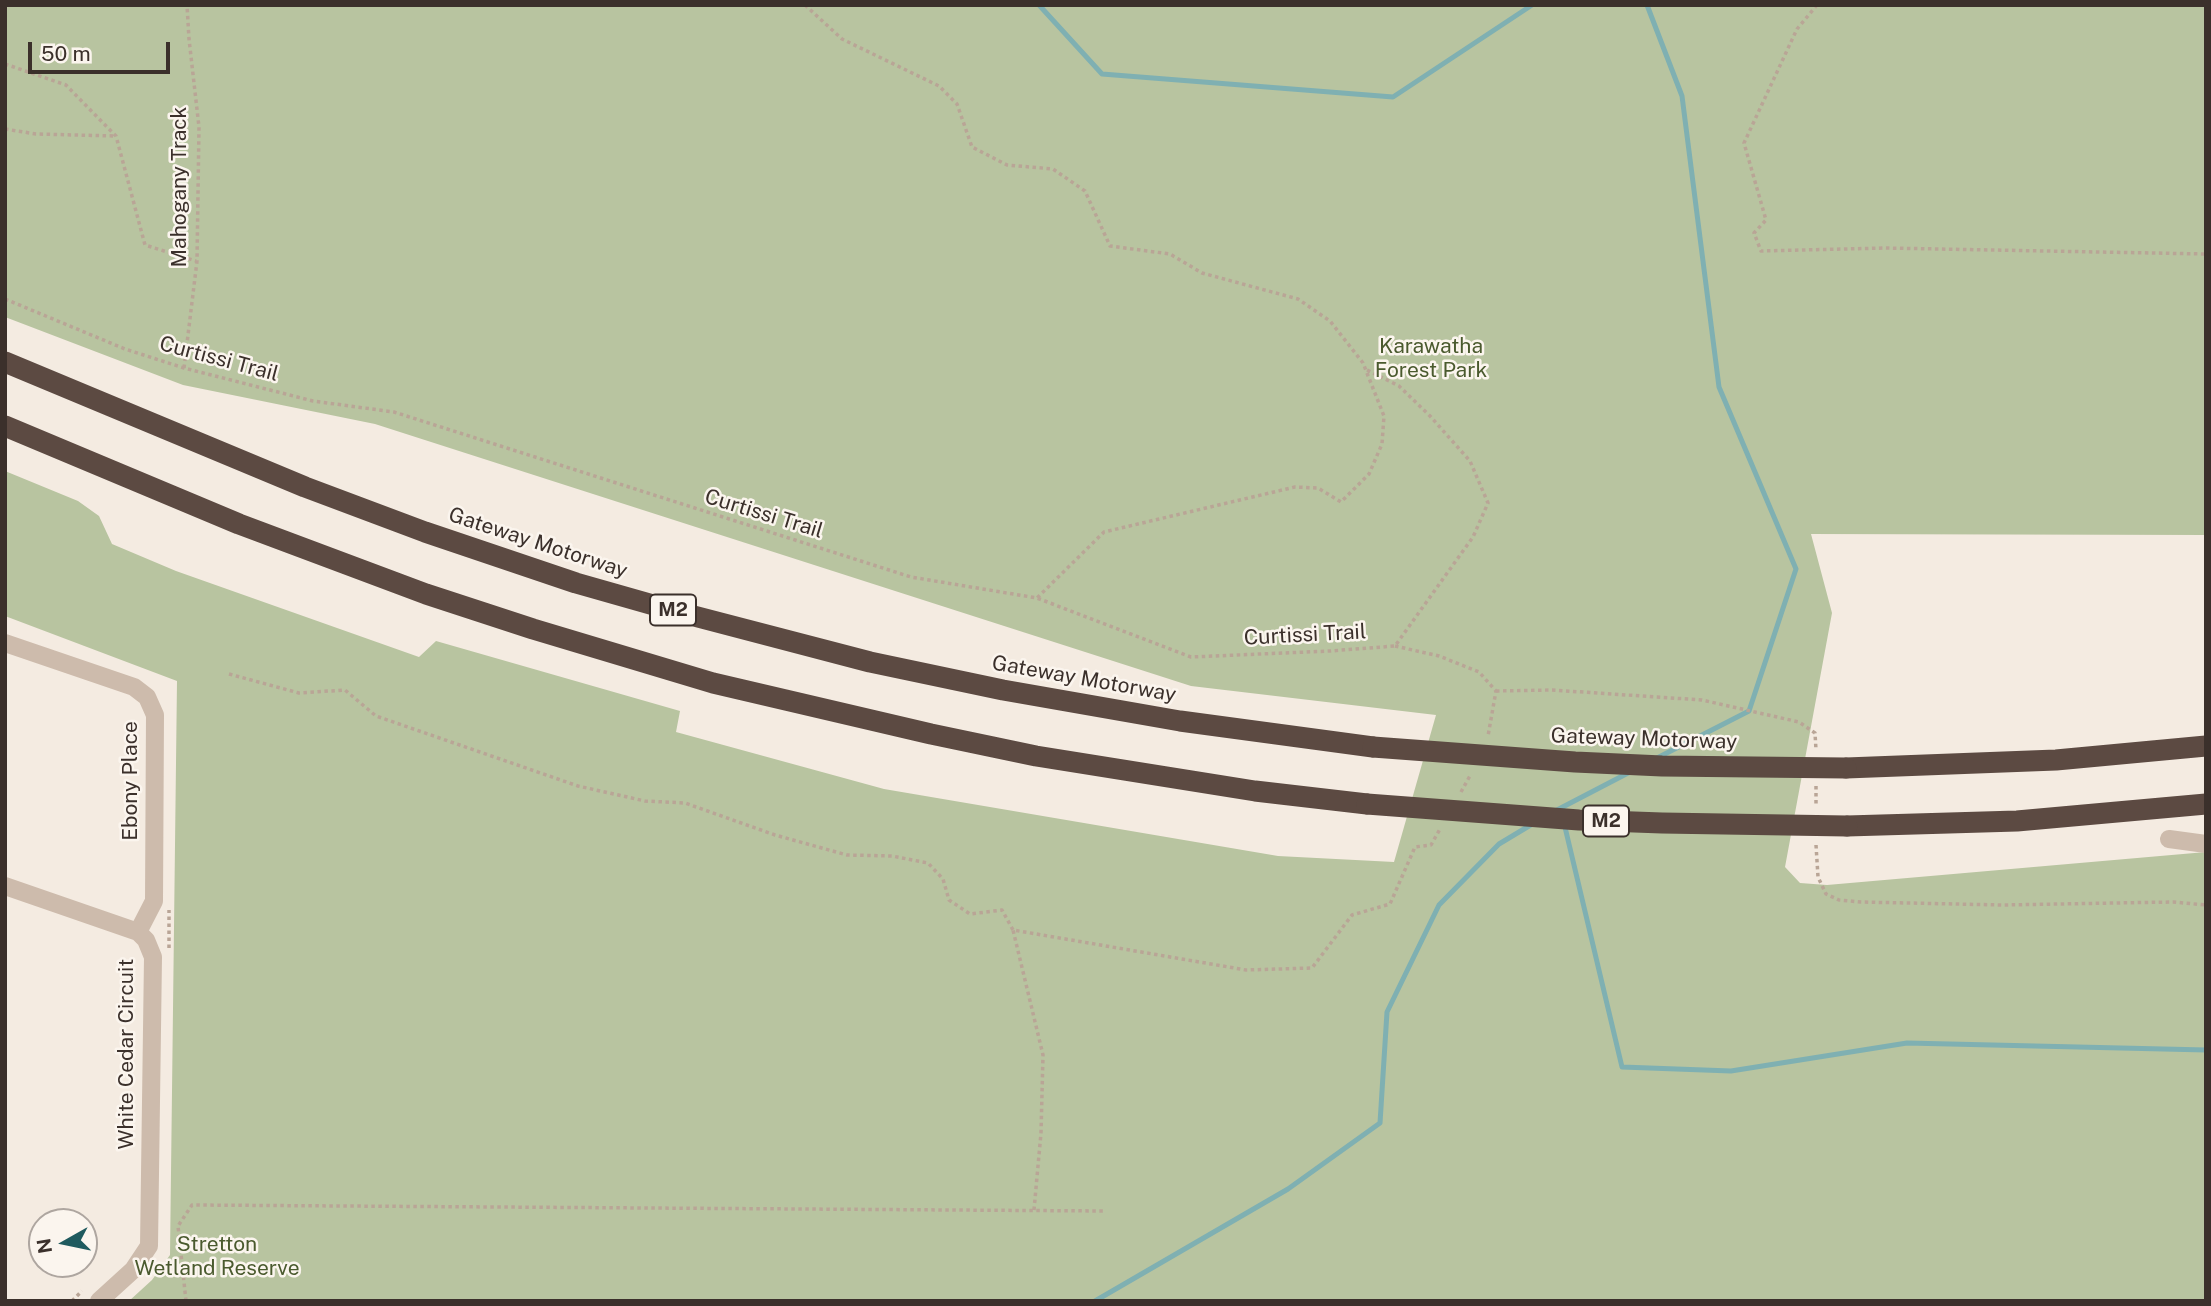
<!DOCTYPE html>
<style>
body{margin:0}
#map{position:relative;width:2211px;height:1306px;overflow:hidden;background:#f4ebe1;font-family:"Public Sans",sans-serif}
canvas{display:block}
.frame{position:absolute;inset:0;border:7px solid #3b302b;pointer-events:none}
.north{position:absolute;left:28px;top:1208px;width:70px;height:70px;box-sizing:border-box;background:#fbf5ee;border:2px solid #aea6a0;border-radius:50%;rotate:261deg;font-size:19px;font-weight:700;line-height:28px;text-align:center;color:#3b302b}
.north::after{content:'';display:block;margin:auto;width:24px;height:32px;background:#1f5a5e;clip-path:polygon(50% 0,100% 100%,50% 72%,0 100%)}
.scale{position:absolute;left:28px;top:42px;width:142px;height:32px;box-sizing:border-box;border:4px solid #3b302b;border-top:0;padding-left:9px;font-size:21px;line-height:24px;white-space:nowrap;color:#3b302b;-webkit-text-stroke:5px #fbf5ee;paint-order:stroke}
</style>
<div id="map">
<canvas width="2211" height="1306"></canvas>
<div class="frame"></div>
<div class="north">N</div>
<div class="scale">50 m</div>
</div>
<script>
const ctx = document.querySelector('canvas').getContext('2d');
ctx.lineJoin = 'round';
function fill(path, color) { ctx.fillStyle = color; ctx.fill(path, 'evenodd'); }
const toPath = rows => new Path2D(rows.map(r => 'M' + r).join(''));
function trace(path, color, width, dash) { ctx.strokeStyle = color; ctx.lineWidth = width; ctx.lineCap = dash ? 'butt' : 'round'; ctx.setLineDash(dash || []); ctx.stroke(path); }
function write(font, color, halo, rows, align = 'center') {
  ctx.font = font + ' "Public Sans",sans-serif'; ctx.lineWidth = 5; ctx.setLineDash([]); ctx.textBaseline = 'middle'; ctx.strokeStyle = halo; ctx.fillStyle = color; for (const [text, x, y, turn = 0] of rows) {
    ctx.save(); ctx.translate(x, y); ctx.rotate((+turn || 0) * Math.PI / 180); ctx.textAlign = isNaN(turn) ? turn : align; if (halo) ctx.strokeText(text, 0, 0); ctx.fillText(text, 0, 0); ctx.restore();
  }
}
fill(toPath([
 [5,5,2206,5,2206,535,1811,534,1832,613,1785,867,1800,883,1827,885,2206,852,2206,1301,129,1301,152,1280,170,1255,177,681,5,616,5,471,78,501,99,516,112,544,176,571,419,657,436,641,680,711,676,732,884,789,1278,856,1394,862,1436,715,1191,686,375,424,183,385,5,317]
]), '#b8c4a0');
trace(toPath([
 [1039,5,1102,74,1393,97,1532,5],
 [1647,5,1682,96,1719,387,1796,569,1749,711,1657,758],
 [1555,811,1630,772],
 [1564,823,1622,1067,1731,1071,1907,1043,2206,1050],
 [1095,1301,1288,1189,1380,1123,1387,1012,1439,905,1499,844,1534,823]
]), '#7fb0b2', 5);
trace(toPath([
 [805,5,842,39,939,86,957,104,972,147,1007,165,1053,169,1085,191,1110,246,1170,254,1202,273,1298,299,1330,321,1363,363,1384,416,1382,444,1369,474,1341,502,1318,488,1295,487,1104,532,1037,598],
 [1817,5,1797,29,1744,143,1766,220,1754,233,1761,251,1885,248,2206,254],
 [5,64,66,85,116,136,145,245,196,261],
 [5,129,36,134,115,136],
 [5,299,125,349,184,368,313,401,394,412,911,577,1037,598,1191,657,1330,651,1395,646,1473,537,1488,503,1470,461,1430,416,1399,386,1365,369],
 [184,368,197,261,199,127,189,39,187,5],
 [1395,646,1439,656,1479,672,1496,691,1488,736],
 [229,674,299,693,345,690,376,716,578,786,645,801,685,803,775,835,847,855,892,856,928,863,943,879,949,900,970,914,1002,910,1013,930],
 [1496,691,1552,690,1702,700,1799,722,1815,733,1816,750],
 [1816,786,1816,806],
 [1461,792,1471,774],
 [1816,845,1818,877,1826,894,1839,900,1861,902,2002,905,2173,902,2206,905],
 [169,948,169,910],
 [1034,1210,1041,1133,1043,1055,1013,930,1246,970,1312,968,1352,915,1390,904,1415,847,1431,845,1440,829],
 [72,1301,82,1291],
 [186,1301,178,1226,192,1205,1106,1211]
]), '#b9a596', 3.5, [3.5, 3.5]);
trace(toPath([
 [5,643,134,687,147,697,155,715,154,901,138,932],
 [2169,839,2206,844],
 [5,886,138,932,146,940,153,957,149,1246,133,1270,99,1301]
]), '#cdbbac', 18);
trace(toPath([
 [5,362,305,487,425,532,576,583,671,610,870,662,1003,690,1180,721,1373,747],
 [5,426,239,524,426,594,533,629,713,683,931,734,1036,756,1255,791,1367,804],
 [1846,768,2056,760,2206,746],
 [1847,826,2017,821,2206,804]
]), '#5c4a42', 21);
trace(toPath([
 [1373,747,1575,762,1662,766,1846,768],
 [1367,804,1579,820,1662,823,1847,826]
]), '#5c4a42', 21);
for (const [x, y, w] of [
 [673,610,46],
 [1606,821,46]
]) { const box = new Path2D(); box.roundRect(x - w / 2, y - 15.5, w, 31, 5); ctx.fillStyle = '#fbf5ee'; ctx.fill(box); trace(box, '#3b302b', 2); }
write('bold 19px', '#3b302b', null, [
 ["M2",673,610],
 ["M2",1606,821]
]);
write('21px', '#3b302b', '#fbf5ee', [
 ["Mahogany Track",180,187,-90],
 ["Curtissi Trail",219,359,15],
 ["Curtissi Trail",764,514,17],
 ["Gateway Motorway",538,543,18],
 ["Curtissi Trail",1305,635,-3],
 ["Gateway Motorway",1084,679,10],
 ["Gateway Motorway",1644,739,2],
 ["Ebony Place",131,781,-90],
 ["White Cedar Circuit",127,1054,-90]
]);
write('21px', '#4a5a2e', '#fbf5ee', [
 ["Karawatha",1431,347],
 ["Forest Park",1431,371],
 ["Stretton",217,1245],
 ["Wetland Reserve",217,1269]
]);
</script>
